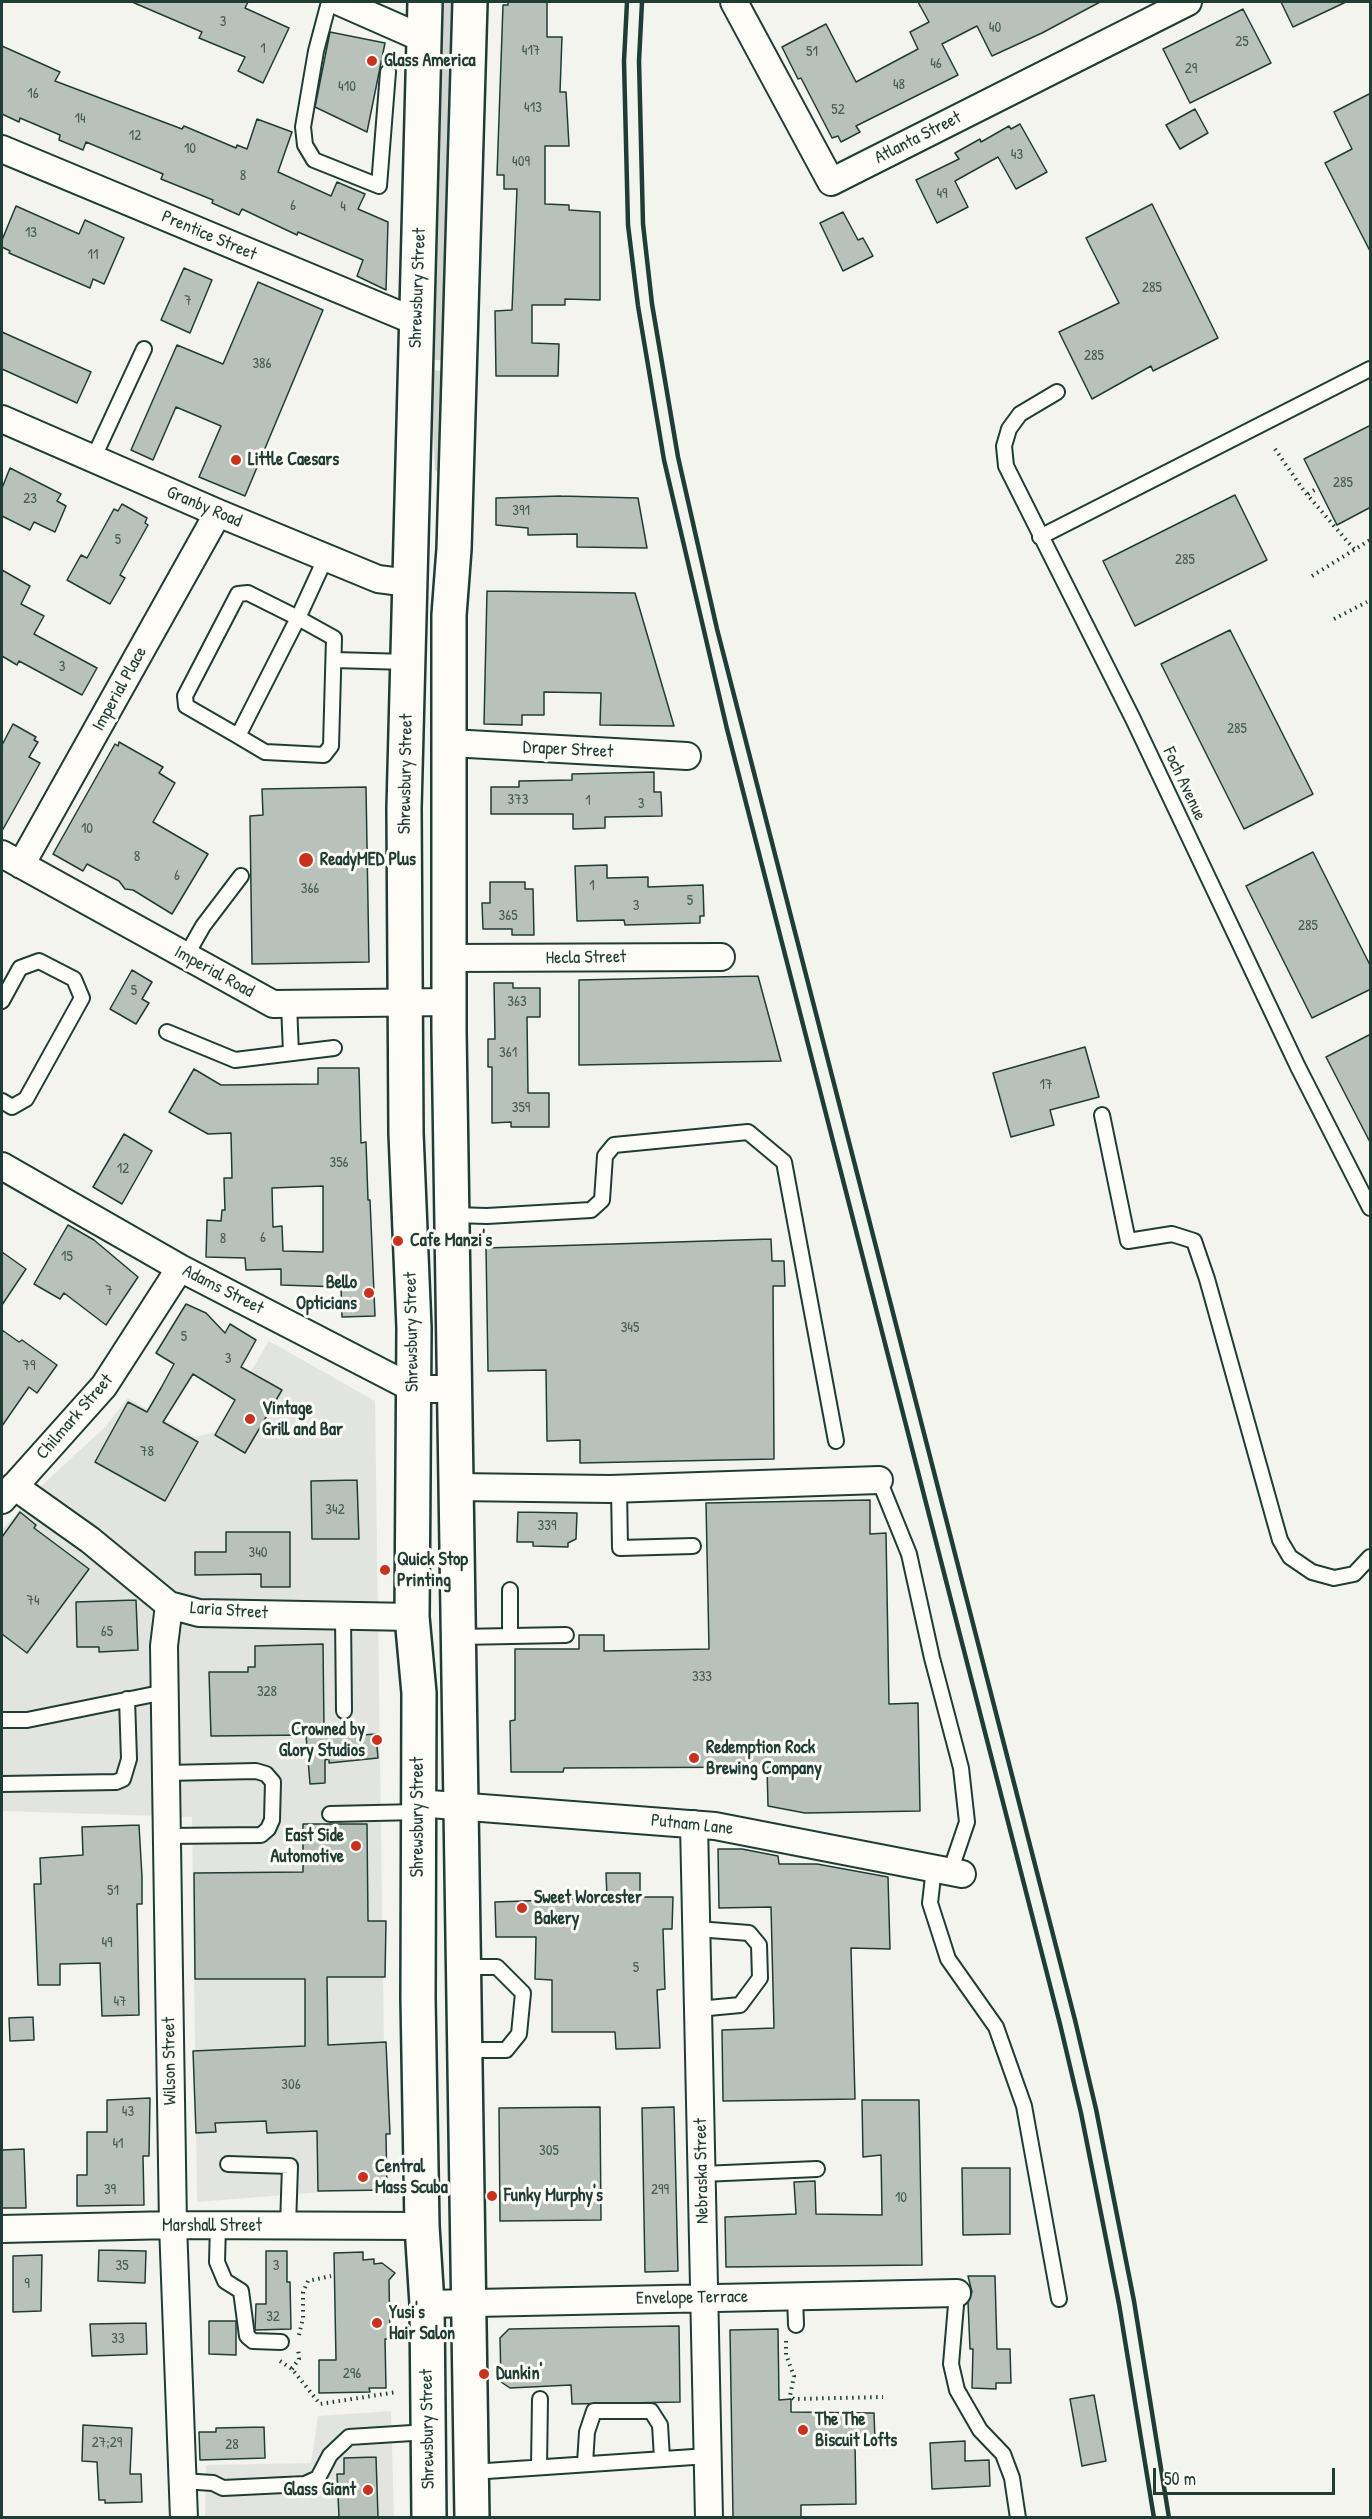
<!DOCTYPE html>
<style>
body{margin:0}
#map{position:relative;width:1372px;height:2519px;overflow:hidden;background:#f4f4ef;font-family:"Patrick Hand",sans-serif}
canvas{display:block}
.frame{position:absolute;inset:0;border:3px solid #1f3d34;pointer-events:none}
.scale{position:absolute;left:1153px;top:2468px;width:182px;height:27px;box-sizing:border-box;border:3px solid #1f3d34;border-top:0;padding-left:8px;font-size:18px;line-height:21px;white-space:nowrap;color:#1f3d34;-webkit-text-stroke:4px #fdfcf7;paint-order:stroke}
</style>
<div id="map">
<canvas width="1372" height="2519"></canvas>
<div class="frame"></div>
<div class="scale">50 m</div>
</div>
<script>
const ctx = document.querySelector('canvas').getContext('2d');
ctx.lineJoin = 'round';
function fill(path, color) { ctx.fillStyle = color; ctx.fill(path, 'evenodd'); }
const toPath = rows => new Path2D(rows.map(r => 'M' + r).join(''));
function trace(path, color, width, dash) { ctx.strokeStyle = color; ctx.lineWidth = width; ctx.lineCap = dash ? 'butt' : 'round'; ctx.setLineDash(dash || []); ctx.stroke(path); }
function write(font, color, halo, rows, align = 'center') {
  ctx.font = font + ' "Patrick Hand",sans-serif'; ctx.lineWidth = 6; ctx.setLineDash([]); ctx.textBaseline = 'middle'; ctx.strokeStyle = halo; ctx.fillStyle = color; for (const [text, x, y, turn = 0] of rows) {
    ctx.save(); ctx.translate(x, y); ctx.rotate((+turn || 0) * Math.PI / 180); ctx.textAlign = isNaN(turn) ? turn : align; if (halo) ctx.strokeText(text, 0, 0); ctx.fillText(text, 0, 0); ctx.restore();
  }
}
fill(toPath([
 [269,1341,375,1401,386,2187,197,2202,192,1817,2,1811,2,1530,41,1486,104,1428,128,1398,195,1437,215,1432],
 [391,2411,394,2517,205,2518,206,2465,311,2463,318,2416]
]), '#e2e5df');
fill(toPath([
 [441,2,455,2,445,361,430,359],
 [430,370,445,371,442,470,438,472,435,470]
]), '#d1d6d1');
const building = toPath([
 [132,2,248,2,245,8,289,28,263,83,238,71,245,57,199,38,202,32,132,2],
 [508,2,547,2,547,37,562,37,560,92,566,92,569,146,545,146,545,204,569,205,569,210,600,212,600,300,565,299,565,305,532,305,532,343,559,344,558,376,496,376,495,311,512,310,517,189,504,189,504,175,497,175,503,5,508,5,508,2],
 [918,2,1100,2,1042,33,992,56,977,26,942,44,958,75,856,126,860,132,841,142,838,136,832,138,801,78,798,79,782,47,826,24,856,82,918,49,910,32,929,22,918,2],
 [1281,2,1346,2,1293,27,1281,2],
 [1243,9,1271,63,1190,103,1163,49,1243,9],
 [330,32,385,43,367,132,315,107,330,32],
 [2,46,60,72,55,81,182,129,184,126,236,148,237,145,247,149,257,119,292,132,278,172,331,196,337,182,365,194,358,209,388,222,386,290,357,276,363,260,298,232,297,235,242,209,239,215,212,203,213,200,161,179,163,174,86,142,83,150,59,140,60,135,20,118,19,122,2,114,2,46],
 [1371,93,1371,253,1325,163,1352,149,1334,112,1371,93],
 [1195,109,1208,133,1180,149,1166,125,1195,109],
 [1020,124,1047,172,1016,189,998,157,955,181,968,207,937,223,916,180,959,159,955,153,980,139,981,142,1009,126,1011,129,1020,124],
 [1152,204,1218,338,1153,371,1151,366,1092,399,1059,332,1119,303,1086,238,1152,204],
 [16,206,79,234,85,220,124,238,104,284,93,279,90,288,9,253,10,251,2,247,2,240,16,206],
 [843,212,858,240,863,238,873,256,843,271,820,223,843,212],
 [184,268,212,280,190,333,161,320,184,268],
 [258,282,323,310,245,496,199,477,221,426,176,407,153,460,131,450,177,345,223,364,258,282],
 [2,332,91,372,77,403,2,369,2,332],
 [1371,425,1371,507,1337,525,1304,459,1371,425],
 [10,468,61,494,57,501,66,506,55,532,34,522,30,530,2,516,2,488,10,468],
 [1235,495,1267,560,1135,626,1103,561,1235,495],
 [561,496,638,498,647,548,577,547,577,534,528,535,528,528,496,525,496,498,561,496],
 [122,504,147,518,145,523,148,525,120,575,125,578,110,604,67,580,81,555,87,558,114,509,118,511,122,504],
 [2,570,30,586,21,604,44,616,34,634,97,668,82,695,19,661,17,665,2,656,2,570],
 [487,591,635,593,674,726,600,725,601,693,544,692,544,715,522,715,522,725,484,724,487,591],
 [1230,630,1313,794,1244,829,1161,664,1230,630],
 [13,724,36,737,34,740,38,742,29,757,40,763,2,831,2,745,13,724],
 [119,742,163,767,159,773,175,783,153,822,208,854,172,914,133,890,125,889,119,881,87,864,83,871,53,854,115,744,118,746,119,742],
 [654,772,654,792,661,792,662,816,605,817,605,828,573,829,573,814,491,814,491,787,519,787,519,781,572,780,572,774,654,772],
 [366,787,369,962,252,964,250,816,263,815,262,789,366,787],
 [1313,852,1371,967,1371,989,1312,1018,1246,886,1313,852],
 [607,865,607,878,648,877,648,887,703,885,704,916,700,916,700,923,625,925,624,920,577,921,575,866,607,865],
 [490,882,525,882,525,889,533,889,534,935,512,935,512,929,483,929,482,903,490,903,490,882],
 [132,970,152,982,142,999,149,1003,136,1024,110,1009,132,970],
 [758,976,781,1061,579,1065,579,980,758,976],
 [494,983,513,983,513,988,540,988,540,1017,527,1017,528,1093,549,1093,549,1127,511,1127,511,1122,492,1123,492,1067,488,1067,488,1039,495,1039,494,983],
 [1371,1034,1371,1144,1326,1057,1371,1034],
 [1085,1047,1099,1097,1050,1110,1054,1125,1011,1137,993,1073,1085,1047],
 [318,1068,359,1068,361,1143,366,1142,368,1200,370,1200,375,1316,342,1317,341,1287,281,1285,281,1269,246,1270,245,1258,206,1257,207,1220,221,1221,222,1210,225,1210,224,1178,232,1178,231,1133,208,1134,169,1112,194,1069,221,1085,318,1084,318,1068],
 [323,1186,323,1252,283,1251,282,1226,273,1227,272,1188,323,1186],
 [124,1134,152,1151,122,1204,93,1187,124,1134],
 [68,1225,94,1240,138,1277,106,1325,64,1293,60,1299,34,1284,68,1225],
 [771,1239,772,1261,784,1261,785,1286,773,1286,774,1459,580,1463,580,1440,547,1441,546,1370,488,1371,486,1248,771,1239],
 [2,1252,26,1269,2,1305,2,1252],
 [186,1304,206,1313,225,1333,230,1324,256,1340,241,1367,282,1390,245,1453,215,1435,235,1400,193,1374,163,1422,198,1442,165,1501,95,1462,128,1402,147,1412,161,1388,174,1364,156,1353,186,1304],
 [2,1330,19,1342,22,1340,57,1365,37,1393,29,1387,2,1426,2,1330],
 [357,1480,359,1539,312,1539,311,1481,357,1480],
 [870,1500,870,1534,886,1533,889,1704,918,1703,920,1811,805,1813,768,1806,767,1767,564,1768,563,1772,511,1772,510,1721,515,1720,515,1649,579,1649,579,1635,604,1635,604,1651,709,1649,706,1503,870,1500],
 [20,1512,36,1525,34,1528,89,1569,27,1653,2,1634,2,1537,20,1512],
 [518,1512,577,1513,576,1539,568,1543,568,1547,533,1546,533,1542,517,1542,518,1512],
 [226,1532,290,1532,290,1587,261,1587,261,1574,195,1575,195,1552,226,1552,226,1532],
 [136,1600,138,1650,99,1652,99,1647,77,1647,76,1602,136,1600],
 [323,1644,324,1730,348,1728,348,1736,376,1734,378,1758,329,1763,329,1759,325,1760,325,1783,310,1784,306,1735,211,1736,209,1672,248,1672,248,1667,255,1667,255,1646,323,1644],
 [303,1824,367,1824,368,1921,386,1921,385,1977,327,1977,328,2045,386,2042,390,2134,386,2134,387,2190,318,2191,317,2131,267,2133,266,2121,215,2123,216,2132,196,2133,193,2051,305,2046,305,1979,195,1979,194,1873,303,1872,303,1824],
 [139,1825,142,1877,142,1904,137,1904,139,2015,102,2016,100,1963,60,1964,60,1985,38,1985,34,1884,41,1884,40,1858,83,1855,82,1827,139,1825],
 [718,1849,742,1849,778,1856,779,1864,817,1864,888,1877,890,1949,851,1948,855,2099,723,2101,722,2030,774,2028,771,1907,719,1908,718,1849],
 [606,1873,640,1873,640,1897,673,1897,672,1929,663,1929,665,1989,657,1990,660,2048,616,2049,615,2032,552,2032,552,1980,535,1979,536,1937,496,1937,495,1902,607,1898,606,1873],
 [33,2017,34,2040,10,2041,9,2018,33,2017],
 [150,2098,149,2156,143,2156,144,2205,77,2206,77,2175,87,2175,87,2132,107,2132,107,2100,150,2098],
 [862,2100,919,2100,922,2265,726,2267,725,2217,796,2214,794,2182,815,2181,816,2214,882,2215,881,2155,863,2157,862,2100],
 [600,2107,601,2220,500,2221,499,2108,600,2107],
 [674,2107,678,2271,645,2272,642,2108,674,2107],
 [24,2149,26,2208,2,2208,2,2150,24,2149],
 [962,2168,1010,2168,1010,2234,963,2235,962,2168],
 [99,2250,146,2251,145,2283,98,2281,99,2250],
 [266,2251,287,2251,287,2282,290,2282,291,2329,255,2330,256,2304,266,2304,266,2251],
 [363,2252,363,2260,374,2259,374,2264,382,2263,395,2273,389,2280,390,2339,385,2339,386,2388,369,2388,370,2392,319,2393,319,2360,336,2360,334,2253,363,2252],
 [42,2255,41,2311,13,2312,13,2256,42,2255],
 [968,2276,995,2276,997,2349,1010,2349,1011,2383,996,2383,996,2389,972,2388,973,2349,970,2349,968,2302,972,2292,968,2276],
 [209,2321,236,2321,236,2355,209,2354,209,2321],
 [146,2323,147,2354,92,2356,90,2324,146,2323],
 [679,2326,680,2402,572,2404,571,2385,510,2388,501,2382,500,2338,509,2329,679,2326],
 [778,2329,779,2400,791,2399,791,2412,874,2413,875,2442,855,2443,856,2504,801,2505,801,2517,733,2517,730,2330,778,2329],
 [1094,2395,1106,2461,1082,2466,1070,2399,1094,2395],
 [83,2425,132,2428,130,2474,141,2474,142,2502,105,2503,105,2500,99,2500,97,2462,82,2461,83,2425],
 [264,2427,265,2458,200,2460,199,2432,216,2432,216,2428,264,2427],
 [965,2441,965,2461,989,2460,990,2486,932,2489,930,2443,965,2441],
 [376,2457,378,2517,339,2517,337,2474,344,2474,344,2458,376,2457]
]);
fill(building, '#b9c1bb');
trace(building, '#1f3d34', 1.5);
const service = toPath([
 [329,2,316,51,303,127,305,145,314,160,379,186,388,72],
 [1057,392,1020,414,1009,429,1004,446,1006,466,1133,719,1298,1067,1370,1208],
 [93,459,144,349],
 [1040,537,1370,369],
 [334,660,408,662],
 [238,736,186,706,185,696,238,594,248,593,298,618,334,638,331,746,324,755,265,752,238,736,298,618,326,557],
 [186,956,203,926,241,876],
 [2,1001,20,968,39,961,74,979,82,998,26,1099,12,1107,2,1101],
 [289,1004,291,1053],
 [167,1032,235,1060,334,1048],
 [1102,1115,1128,1241,1172,1234,1194,1241,1207,1279,1274,1519,1280,1540,1290,1557,1312,1572,1334,1578,1354,1574,1370,1557],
 [453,1215,487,1216,591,1210,602,1200,605,1156,614,1145,748,1132,784,1162,836,1441],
 [879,1480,909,1554,932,1658,961,1768,967,1822,950,1872],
 [619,1489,620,1548,693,1546],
 [343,1616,344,1711],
 [510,1635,510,1590],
 [458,1637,566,1635],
 [2,1720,27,1720,165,1692],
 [166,1773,256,1771,266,1774,273,1782,272,1820,268,1829,261,1835,167,1836],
 [2,1784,116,1782,123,1779,129,1759,127,1699],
 [330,1814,418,1812],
 [934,1868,930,1903,948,1959,996,2027,1024,2106,1059,2299],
 [697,1929,749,1933,759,1945,760,1978,740,2005,698,2009],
 [462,1967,497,1967,523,1993,519,2034,506,2050,464,2050],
 [228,2164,290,2166,288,2226],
 [702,2174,817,2169],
 [218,2225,217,2262,225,2281,241,2291,247,2336,253,2341,281,2342],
 [957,2293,951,2364,957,2390,980,2430,1003,2454,1012,2478,1018,2518],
 [795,2296,796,2325],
 [585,2463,587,2432,594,2411,651,2411,660,2425,662,2458],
 [539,2467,540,2399],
 [472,2472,708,2456],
 [182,2481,213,2483,223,2488,305,2484,318,2478,330,2455,349,2437,428,2432]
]);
const minor = toPath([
 [340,2,424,39],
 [734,2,831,182,1188,2],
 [2,149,417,322],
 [2,419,218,513,378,579,409,583],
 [450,743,687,756],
 [2,854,273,1004,449,1002],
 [21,865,218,513],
 [450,958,721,957],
 [2,1166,180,1268,414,1389,454,1389],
 [14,1486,90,1540,169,1605,199,1613,412,1617],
 [455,1487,610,1489,879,1480],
 [2,1500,104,1386,180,1268],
 [169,1605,164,1646,169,1975,173,2225,184,2518],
 [417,1803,715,1826,962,1874],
 [694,1824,709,2518],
 [2,2229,173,2225,422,2226],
 [427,2304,957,2293]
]);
const primary = toPath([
 [425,2,404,808,406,1133,414,1328,412,1617,419,1693,418,1998,422,2226,427,2304,429,2518],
 [470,2,454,549,449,615,449,1031,472,2518]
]);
trace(service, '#1f3d34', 18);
trace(minor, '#1f3d34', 30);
trace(primary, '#1f3d34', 38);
trace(toPath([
 [1275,449,1304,491,1354,549],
 [1308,494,1316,489],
 [1312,576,1370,540],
 [1334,619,1367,602],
 [299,2335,303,2318,303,2292,308,2281,331,2276],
 [786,2341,786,2355,794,2376,790,2396,794,2399,883,2397],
 [280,2361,292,2369,320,2404,397,2392],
 [292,2369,299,2359,298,2348]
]), '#1f3d34', 4, [1.5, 4.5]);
trace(service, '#fdfcf7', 14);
trace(minor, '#fdfcf7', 26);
trace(primary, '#fdfcf7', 33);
trace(toPath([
 [627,2,624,61,628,225,638,306,664,460,727,729,1060,2024,1081,2113,1119,2304,1154,2518],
 [642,2,639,61,643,224,652,304,678,457,717,629,1075,2020,1096,2109,1134,2301,1169,2518]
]), '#1f3d34', 4.5);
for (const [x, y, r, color] of [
 [372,61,6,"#c8321e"],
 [236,460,6,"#c8321e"],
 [306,860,8,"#c8321e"],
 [398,1241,6,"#c8321e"],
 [369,1293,6,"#c8321e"],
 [250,1419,6,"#c8321e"],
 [385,1570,6,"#c8321e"],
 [377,1740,6,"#c8321e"],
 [694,1758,6,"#c8321e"],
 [356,1846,6,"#c8321e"],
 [522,1908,6,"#c8321e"],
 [363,2177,6,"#c8321e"],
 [492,2196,6,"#c8321e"],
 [377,2323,6,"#c8321e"],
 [484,2374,6,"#c8321e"],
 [803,2430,6,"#c8321e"],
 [368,2490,6,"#c8321e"]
]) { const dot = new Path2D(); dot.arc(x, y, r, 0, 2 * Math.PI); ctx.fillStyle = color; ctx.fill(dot); trace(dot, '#fdfcf7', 2); }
write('15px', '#465e56', null, [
 ["3",223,22],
 ["40",995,28],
 ["25",1242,42],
 ["1",263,49],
 ["417",531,51],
 ["51",812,52],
 ["46",936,64],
 ["29",1191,69],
 ["48",899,85],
 ["410",347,87],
 ["16",33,94],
 ["413",533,108],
 ["52",838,110],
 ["14",80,119],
 ["12",135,136],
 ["10",190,149],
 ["43",1017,155],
 ["409",521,162],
 ["8",243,176],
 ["49",942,194],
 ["6",293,206],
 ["4",343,207],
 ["13",31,233],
 ["11",93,255],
 ["285",1152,288],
 ["7",188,301],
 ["285",1094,356],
 ["386",262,364],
 ["285",1343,483],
 ["23",30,499],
 ["391",521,511],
 ["5",118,540],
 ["285",1185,560],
 ["3",62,667],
 ["285",1237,729],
 ["373",518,800],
 ["1",588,801],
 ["3",641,804],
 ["10",87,829],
 ["8",137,857],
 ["6",177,876],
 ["1",592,886],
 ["366",310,889],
 ["5",690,901],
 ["3",636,906],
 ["365",508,916],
 ["285",1308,926],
 ["5",134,991],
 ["363",517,1002],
 ["361",508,1053],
 ["17",1046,1085],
 ["359",521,1108],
 ["356",339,1163],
 ["12",123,1169],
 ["6",263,1238],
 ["8",223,1239],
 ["15",67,1257],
 ["7",109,1291],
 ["345",630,1328],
 ["5",184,1337],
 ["3",228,1359],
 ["79",29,1366],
 ["78",147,1452],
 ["342",335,1510],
 ["339",547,1526],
 ["340",258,1553],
 ["74",33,1601],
 ["65",107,1632],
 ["333",702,1677],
 ["328",267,1692],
 ["51",113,1891],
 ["49",107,1943],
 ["5",636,1968],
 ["47",120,2002],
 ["306",291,2085],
 ["43",128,2112],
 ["41",118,2144],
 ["305",549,2151],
 ["39",110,2190],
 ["299",660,2190],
 ["10",901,2198],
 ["35",122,2266],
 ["3",276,2266],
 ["9",27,2284],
 ["32",273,2317],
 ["33",118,2339],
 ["296",352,2374],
 ["27;29",107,2443],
 ["28",232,2445]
]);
write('bold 18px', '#1f3d34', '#fdfcf7', [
 ["Glass America",384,61],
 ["Little Caesars",248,460],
 ["ReadyMED Plus",320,860],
 ["Cafe Manzi's",410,1241],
 ["Bello",357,1283,"right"],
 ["Opticians",357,1304,"right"],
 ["Vintage",262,1409],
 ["Grill and Bar",262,1430],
 ["Quick Stop",397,1560],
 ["Printing",397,1581],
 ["Crowned by",365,1730,"right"],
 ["Glory Studios",365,1751,"right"],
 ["Redemption Rock",706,1748],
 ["Brewing Company",706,1769],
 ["East Side",344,1836,"right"],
 ["Automotive",344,1857,"right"],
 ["Sweet Worcester",534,1898],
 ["Bakery",534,1919],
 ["Central",375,2167],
 ["Mass Scuba",375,2188],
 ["Funky Murphy's",504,2196],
 ["Yusi's",389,2313],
 ["Hair Salon",389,2334],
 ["Dunkin'",496,2374],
 ["The The",815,2420],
 ["Biscuit Lofts",815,2441],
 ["Glass Giant",356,2490,"right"]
], 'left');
write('18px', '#1f3d34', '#fdfcf7', [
 ["Atlanta Street",918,138,-27],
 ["Prentice Street",209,236,23],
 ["Shrewsbury Street",418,288,-88],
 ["Granby Road",204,507,23],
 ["Imperial Place",120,689,-61],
 ["Draper Street",568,750,3],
 ["Shrewsbury Street",406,774,-89],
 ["Foch Avenue",1184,784,65],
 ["Hecla Street",586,958,-1],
 ["Imperial Road",214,972,29],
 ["Adams Street",223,1290,27],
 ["Shrewsbury Street",412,1332,-91],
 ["Chilmark Street",75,1417,-49],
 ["Laria Street",229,1611,4],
 ["Shrewsbury Street",418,1817,-90],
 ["Putnam Lane",692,1825,6],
 ["Wilson Street",170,2061,-91],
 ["Nebraska Street",702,2171,-91],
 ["Marshall Street",212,2226],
 ["Envelope Terrace",692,2298,-1],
 ["Shrewsbury Street",428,2429,-91]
]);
</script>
